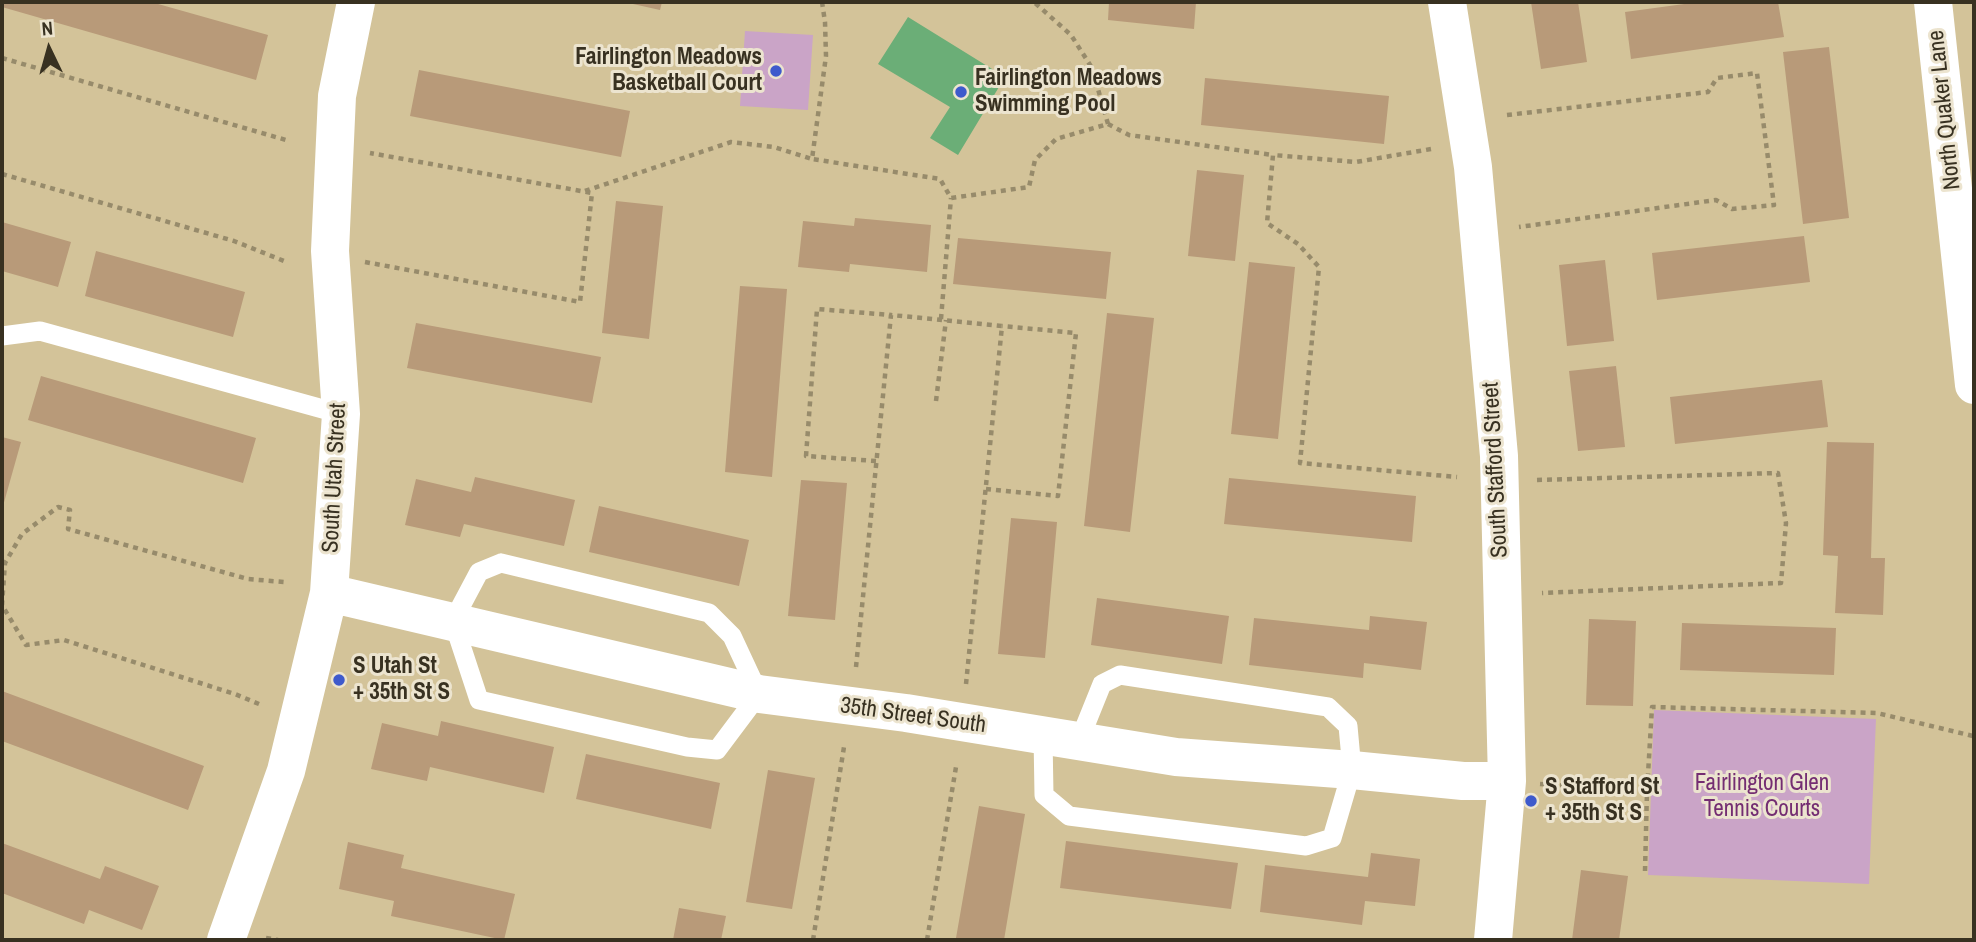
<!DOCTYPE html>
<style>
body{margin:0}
#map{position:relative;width:1976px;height:942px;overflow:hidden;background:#d3c399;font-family:"Archivo Narrow",sans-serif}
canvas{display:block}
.frame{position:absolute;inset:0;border:4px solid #383121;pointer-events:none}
.north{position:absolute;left:14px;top:14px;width:70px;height:70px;-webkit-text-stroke:5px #ece4cf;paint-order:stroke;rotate:355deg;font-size:19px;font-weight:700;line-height:28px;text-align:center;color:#383121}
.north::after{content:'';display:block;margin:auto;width:24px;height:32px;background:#383121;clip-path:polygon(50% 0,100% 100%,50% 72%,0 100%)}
</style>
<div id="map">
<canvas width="1976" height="942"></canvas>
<div class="frame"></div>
<div class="north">N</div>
</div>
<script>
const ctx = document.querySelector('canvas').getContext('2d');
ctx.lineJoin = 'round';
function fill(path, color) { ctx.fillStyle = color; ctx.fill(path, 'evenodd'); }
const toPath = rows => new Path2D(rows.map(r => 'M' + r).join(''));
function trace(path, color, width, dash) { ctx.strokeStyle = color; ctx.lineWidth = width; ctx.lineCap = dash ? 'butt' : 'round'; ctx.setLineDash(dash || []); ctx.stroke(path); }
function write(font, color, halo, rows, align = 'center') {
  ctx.font = font + ' "Archivo Narrow",sans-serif'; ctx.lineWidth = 6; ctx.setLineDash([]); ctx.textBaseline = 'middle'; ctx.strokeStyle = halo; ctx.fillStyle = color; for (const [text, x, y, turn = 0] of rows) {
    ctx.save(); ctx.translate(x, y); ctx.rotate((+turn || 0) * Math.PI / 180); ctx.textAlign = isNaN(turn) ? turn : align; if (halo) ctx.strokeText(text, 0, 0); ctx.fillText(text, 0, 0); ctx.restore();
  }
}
fill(toPath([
 [745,31,813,35,808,110,740,106],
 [1654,710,1876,719,1869,884,1648,875]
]), '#caa4c7');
fill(toPath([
 [908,17,1005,77,958,155,930,138,950,107,878,64]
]), '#6bae77');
fill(toPath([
 [2,2,151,2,268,35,256,80,2,7],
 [624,2,662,2,660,10],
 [1109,2,1196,2,1194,29,1108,20],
 [1531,2,1578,2,1587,62,1541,69],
 [1699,2,1778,2,1784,37,1631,59,1625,12],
 [1829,47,1849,218,1803,224,1783,52],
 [419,70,630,111,621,157,410,116],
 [1205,78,1389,96,1384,144,1201,125],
 [1197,170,1244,175,1235,261,1188,256],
 [616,201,663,206,649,339,602,333],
 [855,218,931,225,927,272,850,264,849,272,798,267,803,221,854,226],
 [2,222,71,242,58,287,2,271],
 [1804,236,1810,282,1657,300,1652,253],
 [958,238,1111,252,1106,299,953,284],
 [96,251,245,292,233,337,85,296],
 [1605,260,1614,341,1567,346,1559,265],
 [1249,262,1295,267,1278,439,1231,434],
 [740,286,787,289,772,477,725,472],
 [1107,313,1154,318,1130,532,1084,526],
 [416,323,601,357,592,403,407,368],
 [1616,366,1625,447,1578,451,1569,371],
 [41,376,256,438,243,483,28,420],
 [1822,380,1828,427,1675,444,1670,397],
 [2,437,21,442,3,506,2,505],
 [1827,442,1874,443,1871,558,1885,558,1883,615,1835,613,1838,556,1823,555],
 [475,477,575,500,564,546,464,524,460,537,405,525,416,479,471,492],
 [1229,478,1416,496,1412,542,1224,524],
 [801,480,847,483,835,620,788,616],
 [599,506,749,540,739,586,589,552],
 [1011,518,1057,522,1045,658,998,654],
 [1097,598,1229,616,1222,664,1091,645],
 [1370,616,1427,622,1421,670,1364,663,1363,678,1249,665,1254,618,1369,630],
 [1589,619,1636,621,1633,706,1586,705],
 [1682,623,1836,628,1834,675,1680,670],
 [2,691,204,766,188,810,2,741],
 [441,721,554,747,544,793,430,767,427,781,371,769,382,723,438,736],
 [586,754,720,783,711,829,576,799],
 [768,770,815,778,792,909,746,902],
 [979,806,1025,814,1004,940,968,940,956,938],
 [1066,841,1238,863,1231,909,1060,888],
 [348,842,404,855,401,868,515,894,504,940,391,916,394,901,339,889],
 [2,843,100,879,105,866,159,886,142,930,89,910,84,924,2,893],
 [1371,853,1420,859,1415,906,1365,901,1362,925,1260,912,1265,865,1368,877],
 [1581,870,1628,876,1619,940,1572,940],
 [679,908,726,916,721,940,673,940]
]), '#b89a79');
trace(toPath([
 [822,2,825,22,826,56,812,159,940,179,951,198,1029,187,1035,160,1056,139,1108,124,1092,68,1071,35,1034,2],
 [2,58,286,140],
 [1507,115,1708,92,1717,78,1757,73,1774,205,1732,209,1716,200,1519,227],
 [1108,124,1129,135,1273,155],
 [1431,149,1356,162,1273,155,1267,223,1298,244,1319,267,1300,463,1457,477],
 [2,174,234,241,284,261],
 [585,191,731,142,774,147,812,159],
 [365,262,580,302,592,193,370,153],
 [941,319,951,198],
 [936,401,946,320],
 [876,461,806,456,817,309,891,315],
 [1537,480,1778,473,1786,523,1781,583,1542,593],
 [986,489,1058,496,1076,333,1002,326],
 [856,667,891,315,1002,326,966,684],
 [259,704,235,694,64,640,26,645,2,605,5,563,22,534,58,507,70,510,68,529,248,579,284,582],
 [1540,784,1647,791,1652,707,1877,713,1973,736],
 [1645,871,1647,791],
 [266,938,278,940],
 [813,940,844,747],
 [927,940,956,767]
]), '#978b6b', 4.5, [5, 5]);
trace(toPath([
 [2,336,40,331,341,414],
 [501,563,709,613,732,636,759,694,717,750,687,747,479,700,453,621,479,572,501,563],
 [1043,736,1044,795,1069,816,1306,846,1332,838,1352,770,1348,726,1328,707,1120,675,1102,684,1079,741]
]), '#fff', 19);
trace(toPath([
 [1447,2,1473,167,1499,456,1507,781,1493,940],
 [329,593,759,694,906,713,1176,757,1352,770,1463,781,1507,781],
 [226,940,286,771,329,593,341,414,330,251,337,96,356,2]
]), '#fff', 38);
trace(toPath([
 [1933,2,1974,385]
]), '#fff', 38);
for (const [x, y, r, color] of [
 [776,71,7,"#3e5acc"],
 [961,92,7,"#3e5acc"],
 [339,680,7,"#3e5acc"],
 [1531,801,7,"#3e5acc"]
]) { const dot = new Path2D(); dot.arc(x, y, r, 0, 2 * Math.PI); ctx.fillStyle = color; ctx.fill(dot); trace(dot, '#ece4cf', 2.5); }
write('bold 23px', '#383121', '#ece4cf', [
 ["Fairlington Meadows",762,58,"right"],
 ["Basketball Court",762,84,"right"],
 ["Fairlington Meadows",975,79],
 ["Swimming Pool",975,105],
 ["S Utah St",353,667],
 ["+ 35th St S",353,693],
 ["S Stafford St",1545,788],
 ["+ 35th St S",1545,814]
], 'left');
write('23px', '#383121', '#ece4cf', [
 ["North Quaker Lane",1945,110,-96],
 ["South Stafford Street",1496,470,-93],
 ["South Utah Street",335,478,-87],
 ["35th Street South",913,716,8]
]);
write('23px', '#742d72', '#ece4cf', [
 ["Fairlington Glen",1762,784],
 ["Tennis Courts",1762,810]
]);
</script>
